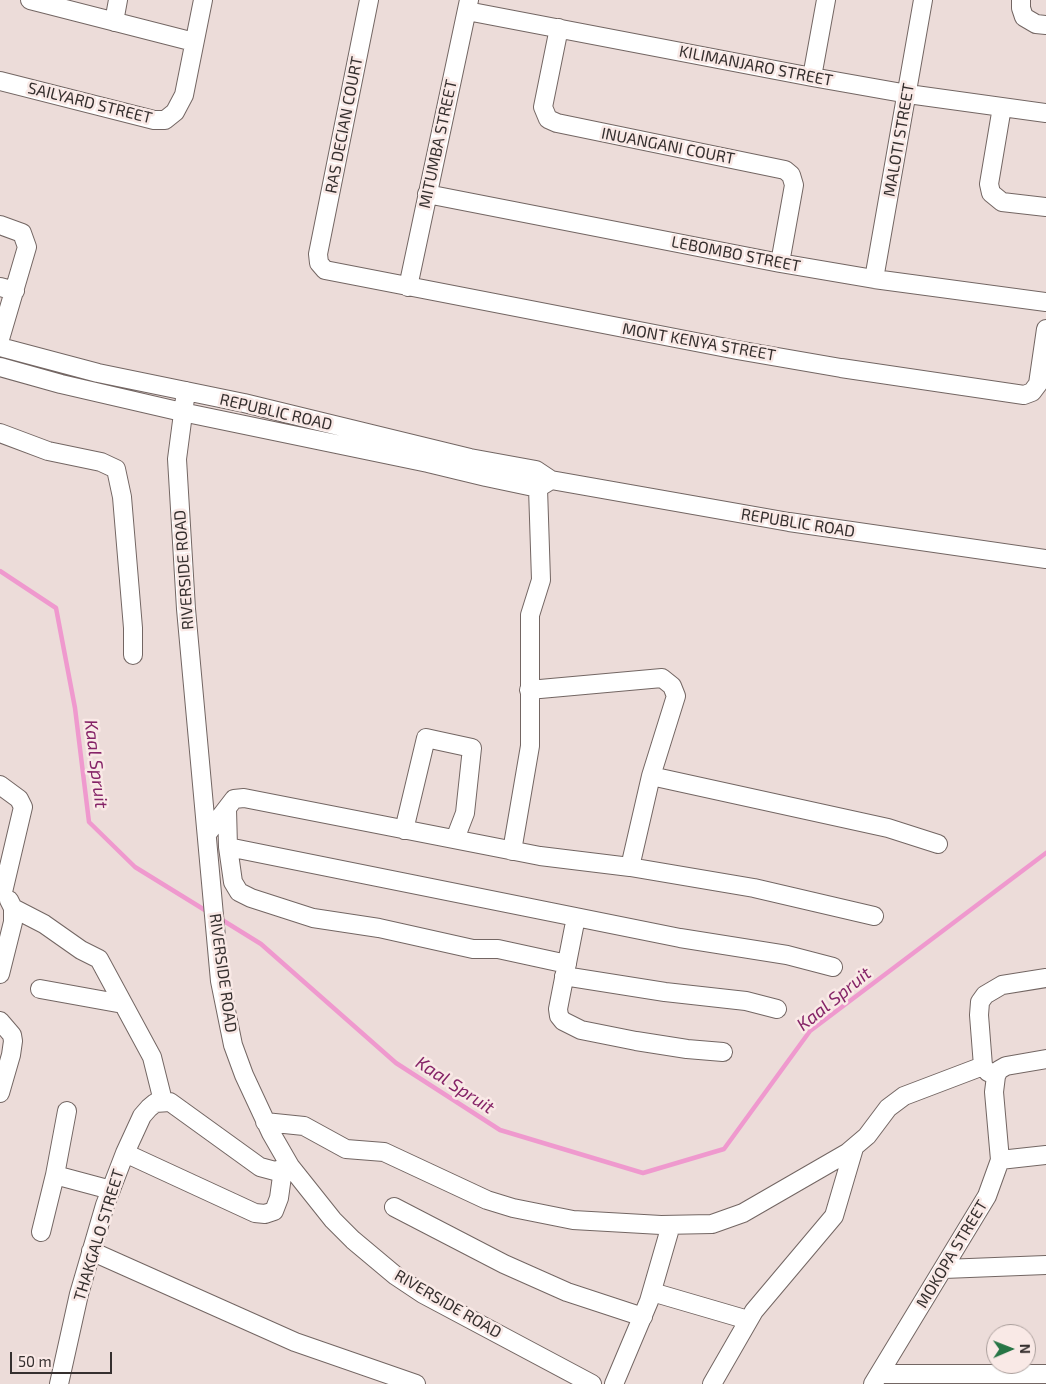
<!DOCTYPE html>
<style>
body{margin:0}
#map{position:relative;width:1046px;height:1384px;overflow:hidden;background:#ecdcd9;font-family:"Exo 2",sans-serif}
canvas{display:block}
.north{position:absolute;left:986px;top:1324px;width:50px;height:50px;box-sizing:border-box;background:#f9e9e6;border:1px solid #ab9f9c;border-radius:50%;rotate:89deg;font-size:14px;font-weight:700;line-height:20px;text-align:center;color:#352f2e}
.north::after{content:'';display:block;margin:auto;width:18px;height:22px;background:#277545;clip-path:polygon(50% 0,100% 100%,50% 72%,0 100%)}
.scale{position:absolute;left:10px;top:1352px;width:102px;height:22px;box-sizing:border-box;border:2px solid #352f2e;border-top:0;padding-left:6px;font-size:15px;line-height:18px;white-space:nowrap;color:#352f2e;-webkit-text-stroke:4px #f9e9e6;paint-order:stroke}
</style>
<div id="map">
<canvas width="1046" height="1384"></canvas>
<div class="north">N</div>
<div class="scale">50 m</div>
</div>
<script>
const ctx = document.querySelector('canvas').getContext('2d');
ctx.lineJoin = 'round';
const toPath = rows => new Path2D(rows.map(r => 'M' + r).join(''));
function trace(path, color, width, dash) { ctx.strokeStyle = color; ctx.lineWidth = width; ctx.lineCap = dash ? 'butt' : 'round'; ctx.setLineDash(dash || []); ctx.stroke(path); }
function write(font, color, halo, rows, align = 'center') {
  ctx.font = font + ' "Exo 2",sans-serif'; ctx.lineWidth = 5; ctx.setLineDash([]); ctx.textBaseline = 'middle'; ctx.strokeStyle = halo; ctx.fillStyle = color; for (const [text, x, y, turn = 0] of rows) {
    ctx.save(); ctx.translate(x, y); ctx.rotate((+turn || 0) * Math.PI / 180); ctx.textAlign = isNaN(turn) ? turn : align; if (halo) ctx.strokeText(text, 0, 0); ctx.fillText(text, 0, 0); ctx.restore();
  }
}
trace(toPath([
 [0,571,56,608,75,708,89,822,135,867,208,912],
 [219,918,261,944,396,1063,500,1130,643,1173,724,1149,810,1031,1046,853]
]), '#ef99ce', 4.5);
const minor = toPath([
 [30,0,194,42],
 [369,0,318,254,319,263,325,270,737,350,841,368,1024,395,1032,392,1038,384,1046,329],
 [1021,0,1021,8,1024,17,1036,24,1046,25],
 [467,11,812,77,908,94,1046,113],
 [114,22,118,0],
 [559,28,543,107,548,119,557,123,785,170,791,175,794,185,780,263],
 [812,77,826,0],
 [0,81,154,120,165,120,175,112,184,95,203,0],
 [1002,107,989,184,991,193,1002,202,1046,207],
 [427,194,780,263,874,279,1046,302],
 [0,225,22,233,27,247,0,339],
 [874,279,923,0],
 [0,287,15,291],
 [408,287,469,0],
 [0,347,98,373,244,403,470,458,536,470,551,480,789,522,1046,559],
 [0,367,61,384,182,412,428,463,486,477,538,488,551,480],
 [186,391,177,459,186,609,220,981,233,1045,244,1075,271,1133,290,1166,333,1220,353,1240,396,1276,423,1294,592,1384],
 [0,433,48,451,101,462,116,469,122,497,133,628,133,655],
 [529,690,662,678,672,686,676,696,651,776,888,828,938,844],
 [0,785,19,799,23,807,3,892],
 [227,809,228,847,233,882,239,892,251,898,313,918,379,928,473,949,498,949,567,964],
 [404,830,426,738,435,740,472,748,465,813,455,839],
 [207,834,234,799,244,798,540,856,630,867,754,888,874,916],
 [228,847,680,938,787,955,833,967],
 [512,851,530,746,530,615,541,580,538,488],
 [630,867,651,776],
 [13,908,44,924,81,950,99,959,152,1057,163,1101],
 [576,917,558,1009,559,1016,563,1021,581,1030,636,1041,687,1049,723,1052],
 [0,974,13,922,13,908,9,900],
 [564,976,665,992,746,1001,777,1009],
 [40,989,123,1004],
 [0,1021,12,1035,13,1041,11,1055,0,1093],
 [996,1076,988,1072,983,1066,979,1015,980,1002,985,995,1002,985,1046,978],
 [67,1111,55,1175,111,1190],
 [265,1122,304,1126,346,1149,384,1152,487,1200,513,1208,573,1220,661,1225,712,1224,743,1213,847,1153,867,1136,888,1108,904,1096,983,1066],
 [125,1153,255,1213,265,1214,274,1211,279,1198,283,1169],
 [1000,1160,994,1092,996,1076,999,1070,1006,1066,1046,1059],
 [394,1207,504,1264,567,1292,643,1317],
 [41,1232,55,1175],
 [91,1251,295,1342,416,1384],
 [944,1269,1046,1265],
 [652,1292,748,1320],
 [879,1374,1046,1374],
 [59,1384,79,1294,105,1205,125,1153,142,1116,149,1108,155,1103,170,1102,260,1167,275,1171,290,1166],
 [614,1384,649,1301,671,1225],
 [712,1384,754,1311,834,1216,854,1148],
 [873,1384,987,1196,1000,1160,1046,1155]
]);
trace(minor, '#736663', 20);
trace(minor, '#fff', 18);
write('16px', '#352f2e', '#f9e9e6', [
 ["KILIMANJARO STREET",756,66,11],
 ["SAILYARD STREET",90,103,14],
 ["RAS DECIAN COURT",344,125,-79],
 ["MALOTI STREET",899,140,-80],
 ["MITUMBA STREET",438,144,-78],
 ["INUANGANI COURT",668,146,11],
 ["LEBOMBO STREET",736,254,11],
 ["MONT KENYA STREET",699,342,10],
 ["REPUBLIC ROAD",276,412,13],
 ["REPUBLIC ROAD",798,523,9],
 ["RIVERSIDE ROAD",184,570,-94],
 ["RIVERSIDE ROAD",223,973,82],
 ["THAKGALO STREET",99,1235,-73],
 ["MOKOPA STREET",952,1254,-59],
 ["RIVERSIDE ROAD",448,1304,30]
]);
write('italic 18px', '#852367', '#f9e9e6', [
 ["Kaal Spruit",96,764,83],
 ["Kaal Spruit",834,999,-39],
 ["Kaal Spruit",455,1085,33]
]);
</script>
